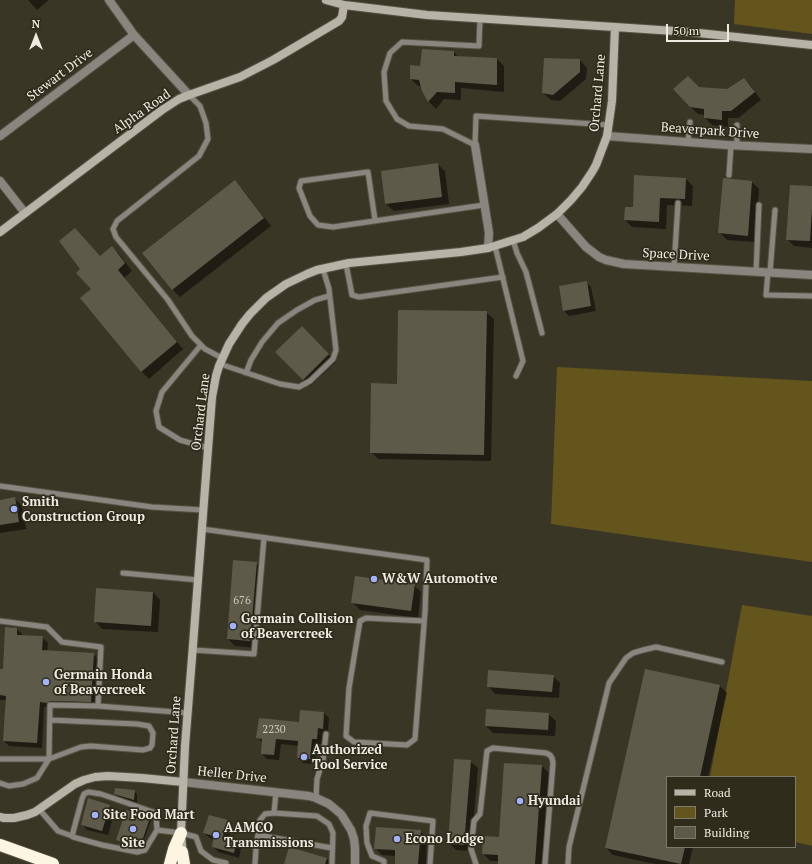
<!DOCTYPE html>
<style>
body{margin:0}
#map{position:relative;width:812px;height:864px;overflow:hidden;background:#3a3626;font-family:"PT Serif",serif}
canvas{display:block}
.legend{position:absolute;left:666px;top:776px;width:130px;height:72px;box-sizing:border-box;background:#302c1c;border:1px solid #7c786b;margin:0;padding:5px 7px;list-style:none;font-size:12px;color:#eeebe1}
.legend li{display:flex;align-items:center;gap:8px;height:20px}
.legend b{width:20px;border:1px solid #7c786b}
.north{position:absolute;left:16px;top:16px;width:40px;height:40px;-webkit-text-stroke:3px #302c1c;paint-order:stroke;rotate:0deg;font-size:11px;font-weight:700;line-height:16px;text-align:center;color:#eeebe1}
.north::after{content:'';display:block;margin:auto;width:14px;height:18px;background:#eeebe1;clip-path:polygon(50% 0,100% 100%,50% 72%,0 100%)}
.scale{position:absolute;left:666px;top:24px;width:63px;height:18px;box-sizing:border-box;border:2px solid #eeebe1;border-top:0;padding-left:5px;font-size:12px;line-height:14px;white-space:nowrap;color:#eeebe1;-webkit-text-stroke:3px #302c1c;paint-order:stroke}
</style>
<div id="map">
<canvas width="812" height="864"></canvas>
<ul class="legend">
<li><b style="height:5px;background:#b7b3a6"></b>Road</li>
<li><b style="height:11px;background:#63551c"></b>Park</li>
<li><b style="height:11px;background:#5e5a49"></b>Building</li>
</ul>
<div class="north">N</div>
<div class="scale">50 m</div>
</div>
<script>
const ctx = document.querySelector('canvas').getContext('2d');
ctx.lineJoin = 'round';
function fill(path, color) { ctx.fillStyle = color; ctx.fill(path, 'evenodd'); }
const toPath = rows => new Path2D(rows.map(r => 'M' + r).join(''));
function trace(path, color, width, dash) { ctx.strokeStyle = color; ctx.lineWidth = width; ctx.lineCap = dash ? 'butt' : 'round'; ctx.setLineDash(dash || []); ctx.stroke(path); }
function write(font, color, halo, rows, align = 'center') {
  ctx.font = font + ' "PT Serif",serif'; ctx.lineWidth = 3.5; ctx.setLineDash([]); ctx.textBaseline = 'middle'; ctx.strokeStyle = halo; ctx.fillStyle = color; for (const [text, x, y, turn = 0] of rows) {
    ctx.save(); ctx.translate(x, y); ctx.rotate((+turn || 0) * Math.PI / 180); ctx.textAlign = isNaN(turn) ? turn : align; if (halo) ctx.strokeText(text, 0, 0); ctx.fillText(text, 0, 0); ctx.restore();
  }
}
fill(toPath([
 [735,0,812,0,812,34,734,24],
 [557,367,812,381,812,562,551,524],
 [742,605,812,616,812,846,795,842,795,777,710,777]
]), '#63551c');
fill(toPath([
 [28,0,49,0,37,10],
 [454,52,459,58,497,59,504,66,504,92,461,88,461,100,444,99,436,109,429,102,423,91,422,86,418,86,411,79,421,67],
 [580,60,587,68,586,79,560,101,551,100,543,93],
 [744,79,751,86,761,100,738,118,728,118,728,127,712,125,705,118,705,115,698,114,691,107,699,88,728,90],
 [437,164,445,171,449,204,394,211,386,204,382,171],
 [635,176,686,179,693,186,692,206,667,205,666,229,632,227,625,220,634,208],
 [752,182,759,189,755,242,727,240,720,233],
 [812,187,812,248,794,246,787,239],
 [242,189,271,226,180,297,173,290,144,253],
 [112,247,119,254,132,271,124,278,183,349,149,379,142,372,82,298,92,289,100,257],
 [586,282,591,287,596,311,569,316,564,311,560,287],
 [486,312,494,319,491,461,378,459,371,452,398,385],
 [302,327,336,362,310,386,276,352],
 [15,499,22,506,26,529,0,533,0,501],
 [256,563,264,570,257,648,235,646,228,639],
 [414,585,421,592,418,618,360,610,352,602],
 [97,589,153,592,160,600,158,632,102,629,95,621],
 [17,629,22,634,22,636,42,637,48,643,47,652,93,654,98,659,96,707,56,706,52,708,44,707,42,748,9,746,4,741,6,700,0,700,0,670,4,670],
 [553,676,560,683,559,698,495,694,488,686],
 [720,686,727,693,708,777,667,777,667,847,693,847,689,864,655,864,613,855,606,848],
 [324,713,329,718,328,733,323,733,322,744,317,744,315,764,303,763,298,758,299,746,281,744,279,760,267,759,262,754,263,743,258,738,300,723],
 [548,714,556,721,555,736,493,733,486,726],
 [470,761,478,768,471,851,456,850,449,843],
 [542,766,549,773,543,864,499,864,499,861,490,861,483,853,500,838],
 [134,791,137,794,137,803,119,797,115,794],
 [109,806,115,811,108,835,87,830,82,824],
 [149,819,151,820,141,848,118,841,117,840],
 [227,821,232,826,228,842,236,844,241,849,239,858,218,852,213,846,215,840,210,838,204,833],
 [420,831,427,838,426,864,396,864,396,856,382,855,375,848],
 [327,859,331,864,286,864]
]), '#0007');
fill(toPath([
 [422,49,454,51,454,56,497,58,497,85,455,82,455,93,437,92,428,102,422,91,419,80,410,79,410,65,420,66],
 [544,58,580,59,580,72,553,95,542,93],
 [688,76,699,87,727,89,744,78,755,92,731,111,722,111,722,120,704,118,704,109,690,107,673,89],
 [438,163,442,197,385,204,381,171],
 [634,175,686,178,685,199,660,198,659,222,624,220,625,207,633,207],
 [723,178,752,181,748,236,718,233],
 [235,180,264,218,172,290,142,253],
 [790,185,812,186,812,208,810,241,786,240],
 [75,228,100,256,112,246,125,263,118,270,177,342,141,372,80,298,91,289,76,273,80,269,59,241],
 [587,281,591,306,563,311,559,286],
 [398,310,487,311,484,455,370,453,371,383,397,384],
 [302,326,329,354,303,380,275,352],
 [15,497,19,522,0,525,0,500],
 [233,560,257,562,250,641,227,639],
 [355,576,415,584,411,611,351,603],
 [96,588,153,592,151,626,94,622],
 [5,627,17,628,17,635,43,636,42,650,94,653,91,702,50,701,47,703,40,702,37,743,3,741,6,696,0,695,0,669,3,669],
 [645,669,720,685,700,777,667,777,667,847,685,847,681,864,605,848],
 [488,670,554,675,552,692,487,687],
 [486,709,549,713,548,730,485,726],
 [300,710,324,712,323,729,318,728,317,739,312,739,310,759,297,758,298,741,276,739,274,755,261,754,262,739,256,738,259,718,299,722],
 [454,759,471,760,464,845,448,844],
 [504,763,542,765,535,864,498,864,498,855,482,854,483,836,499,837],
 [115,788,135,790,134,800,114,794],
 [88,798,110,805,102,831,81,825],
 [126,810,150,818,140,847,138,848,116,840],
 [209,815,228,820,222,839,236,843,234,853,212,847,214,836,203,833],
 [376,827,421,830,418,864,395,864,395,850,374,849],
 [289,847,327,858,325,864,284,864]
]), '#5e5a49');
const lane = toPath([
 [480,18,479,46,402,42,390,53,384,72,386,101,397,119,409,126,443,129,475,145,476,116,609,125],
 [189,95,200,106,206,123,208,139,199,156,117,221,113,229,116,237,168,300,192,336,205,349,222,358],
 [688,142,690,122],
 [737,145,737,125],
 [729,175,731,145],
 [375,220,368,172,301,181,299,188,310,216,318,225,333,227,484,205],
 [513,240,517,253,526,272,542,333],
 [495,246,523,361,516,376],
 [346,264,352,295,359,297,503,277],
 [674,267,678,203],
 [756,272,759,205],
 [768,272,766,295,812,296],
 [770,272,775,210],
 [201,345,162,392,156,411,159,427,180,440,208,448],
 [220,364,280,384,299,387,310,381,333,359,336,350,329,289,323,269],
 [246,373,251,360,262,342,278,323,297,310,315,300,329,296],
 [0,486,152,507,203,510],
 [202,529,427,560,425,612,415,739,407,745,354,742,346,736,349,688,360,621,366,618,424,621],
 [123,573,198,580],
 [0,621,47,627,62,642,101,647,98,706,188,713],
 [193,650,254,654,264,538],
 [0,759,49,759,50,705,98,706],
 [0,783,9,786,23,784,37,778,49,759,81,747,91,746,143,750,150,748,152,745,153,733,149,726,137,724,50,720],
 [316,798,317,779,323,760,326,734],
 [39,809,58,831,72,836,73,837,102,845,137,852,145,850,157,830,156,813,101,794,88,792,84,794,82,799,72,836],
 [274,813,317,816,329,824,333,833,332,864],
 [157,830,181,833,196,837,201,851,213,860,226,863],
 [258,835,332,848],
 [255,864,256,848,260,820,265,814,274,813,276,792],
 [384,864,384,861,372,856,367,843,366,826,370,813,433,821,430,864],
 [476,864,471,849,474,821,480,814,487,751,493,748,546,753,550,755,552,758,553,763,545,864],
 [568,864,569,847,609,683,626,658,633,653,643,650,656,647,722,662]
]);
const street = toPath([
 [109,0,134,35,189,95],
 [0,136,134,35],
 [607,136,727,145,812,149],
 [475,145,489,233,488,248],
 [0,181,25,213],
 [557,214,586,247,599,257,606,260,624,264,812,275],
 [183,782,309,796,316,798,329,804,341,814,351,830,354,839,355,848,355,864]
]);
const secondary = toPath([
 [326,0,344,5,427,15,615,27,689,32,812,45],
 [0,232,162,110,179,99,189,95,240,77,273,60,339,21,342,17,344,5],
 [0,817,4,818,14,818,27,815,35,812,75,784,84,780,95,777,108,776,142,778,183,782],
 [183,857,181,833,185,746,193,645,212,397,216,376,219,366,229,344,242,324,250,314,266,298,286,284,307,274,317,270,349,263,461,252,488,248,523,237,538,228,557,214,571,200,582,187,592,172,596,165,607,136,612,101,615,27]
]);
const highway = toPath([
 [0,845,53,864],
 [182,852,184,864],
 [170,864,174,849,181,833]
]);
trace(lane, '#575344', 7);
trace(street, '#575344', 10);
trace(secondary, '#575344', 10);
trace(highway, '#575344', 14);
trace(lane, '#88867e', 5);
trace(street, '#88867e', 8);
trace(secondary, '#b7b3a6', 8);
trace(highway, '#fbf5e1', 12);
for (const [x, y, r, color] of [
 [14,509,4,"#a3b2fd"],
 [374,579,4,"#a3b2fd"],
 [233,626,4,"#a3b2fd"],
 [46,682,4,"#a3b2fd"],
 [304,757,4,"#a3b2fd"],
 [520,801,4,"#a3b2fd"],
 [95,815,4,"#a3b2fd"],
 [133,829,4,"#a3b2fd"],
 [216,835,4,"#a3b2fd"],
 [397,839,4,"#a3b2fd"]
]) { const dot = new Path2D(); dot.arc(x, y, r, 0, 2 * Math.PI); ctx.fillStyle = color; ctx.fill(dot); trace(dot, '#302c1c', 1.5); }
write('11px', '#cac7bb', null, [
 ["676",242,601],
 ["2230",274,730]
]);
write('13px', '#eeebe1', '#302c1c', [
 ["Stewart Drive",60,75,-37],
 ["Orchard Lane",598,93,-85],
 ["Alpha Road",142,112,-35],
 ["Beaverpark Drive",710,131,4],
 ["Space Drive",676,255,3],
 ["Orchard Lane",201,412,-83],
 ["Orchard Lane",174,735,-86],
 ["Heller Drive",232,775,6]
]);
write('bold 13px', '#eeebe1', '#302c1c', [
 ["Smith",22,502],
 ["Construction Group",22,517],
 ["W&W Automotive",382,579],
 ["Germain Collision",241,619],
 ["of Beavercreek",241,634],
 ["Germain Honda",54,675],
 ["of Beavercreek",54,690],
 ["Authorized",312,750],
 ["Tool Service",312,765],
 ["Hyundai",528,801],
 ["Site Food Mart",103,815],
 ["AAMCO",224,828],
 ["Transmissions",224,843],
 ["Econo Lodge",405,839],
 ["Site",133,843,"center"]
], 'left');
</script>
